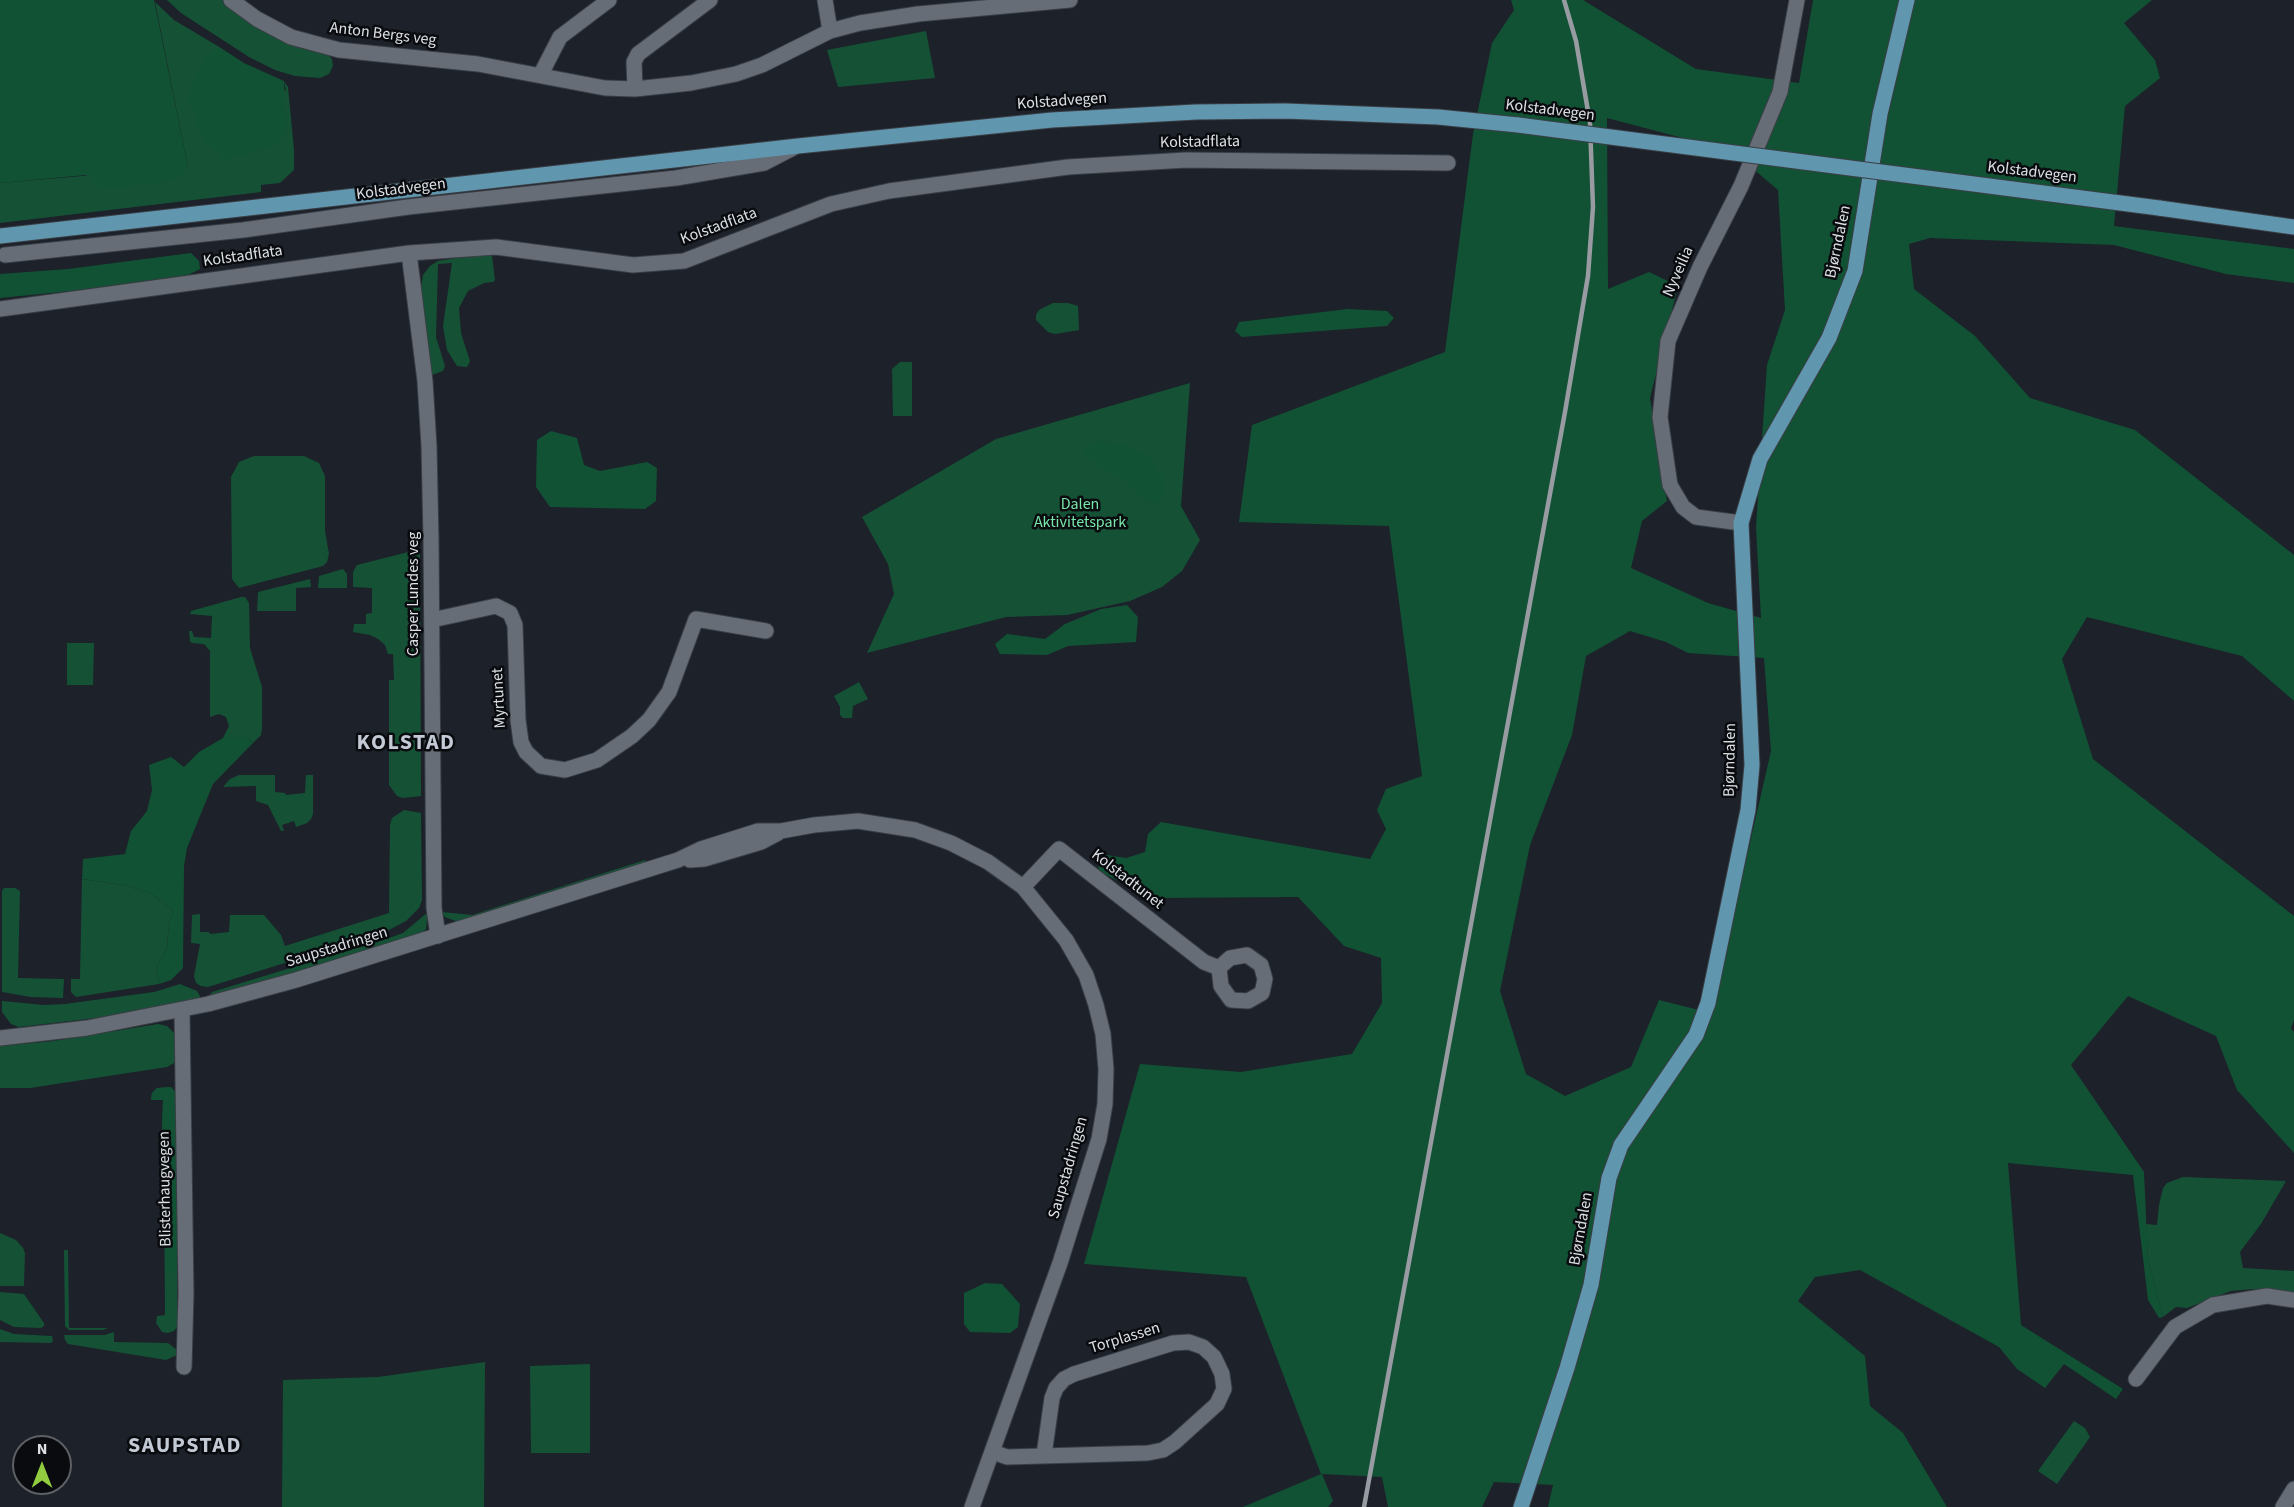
<!DOCTYPE html>
<meta charset="utf-8">
<style>
body{margin:0}
#map{position:relative;width:2294px;height:1507px;overflow:hidden;background:#1c212a;font-family:"Source Sans 3",sans-serif}
canvas{display:block}
.north{position:absolute;left:12px;top:1435px;width:60px;height:60px;box-sizing:border-box;background:#090b0e;border:2px solid #5d6064;border-radius:50%;rotate:0deg;font-size:16px;font-weight:700;line-height:24px;text-align:center;color:#dce0e5}
.north::after{content:'';display:block;margin:auto;width:21px;height:27px;background:#91cd3f;clip-path:polygon(50% 0,100% 100%,50% 72%,0 100%)}
</style>
<div id="map">
<canvas width="2294" height="1507"></canvas>
<div class="north">N</div>
</div>
<script>
const ctx = document.querySelector('canvas').getContext('2d');
ctx.lineJoin = 'round';
function fill(path, color) { ctx.fillStyle = color; ctx.fill(path, 'evenodd'); }
const toPath = rows => new Path2D(rows.map(r => 'M' + r).join(''));
function trace(path, color, width, dash) { ctx.strokeStyle = color; ctx.lineWidth = width; ctx.lineCap = dash ? 'butt' : 'round'; ctx.setLineDash(dash || []); ctx.stroke(path); }
function write(font, color, halo, rows, align = 'center') {
  ctx.font = font + ' "Source Sans 3",sans-serif'; ctx.lineWidth = 5; ctx.setLineDash([]); ctx.textBaseline = 'middle'; ctx.strokeStyle = halo; ctx.fillStyle = color; for (const [text, x, y, turn = 0] of rows) {
    ctx.save(); ctx.translate(x, y); ctx.rotate((+turn || 0) * Math.PI / 180); ctx.textAlign = isNaN(turn) ? turn : align; if (halo) ctx.strokeText(text, 0, 0); ctx.fillText(text, 0, 0); ctx.restore();
  }
}
fill(toPath([
 [167,0,223,0,240,14,276,37,305,49,327,54,332,59,333,66,329,74,320,78,295,76,275,70,249,57,181,13],
 [155,2,174,20,221,48,215,48,286,91,284,81,288,87,294,150,294,170,280,183,261,185,261,192,0,223,0,183,188,167],
 [926,31,935,78,838,87,827,50],
 [475,255,492,256,495,280,493,282,484,283,468,291,459,308,461,333,470,361,467,367,457,366,447,350,443,326,452,263,438,264,436,337,445,366,443,371,432,375,421,287,423,275,430,266,438,261],
 [1053,303,1068,303,1078,306,1079,330,1055,334,1048,332,1036,320,1036,315,1039,310],
 [900,362,912,362,912,416,893,416,892,369],
 [1190,383,1181,506,1200,540,1182,571,1162,587,1130,601,1067,615,1006,617,867,653,894,594,888,564,862,517,996,439],
 [254,456,304,456,319,463,325,476,325,531,329,554,327,562,323,566,239,588,232,579,231,477,239,462],
 [420,549,421,796,403,798,397,796,389,785,389,680,394,680,393,654,388,654,385,645,378,639,370,635,353,632,354,624,366,624,366,614,372,613,372,588,353,587,353,572,357,565],
 [343,569,347,574,347,588,318,588,319,576],
 [310,579,311,587,296,588,296,611,257,611,258,592],
 [241,597,245,597,249,603,250,648,262,687,262,728,261,735,253,743,248,738,223,738,229,726,226,717,219,714,210,717,210,651,204,644,192,643,190,641,189,631,192,631,194,637,211,638,212,616,190,614,191,611],
 [67,643,94,643,93,685,67,685],
 [859,682,868,699,853,706,852,718,843,718,840,715,840,707,834,696],
 [239,775,275,775,275,792,285,793,286,795,305,793,306,775,313,775,313,814,311,819,307,823,296,827,294,821,282,825,284,831,281,831,268,805,256,801,256,786,223,787,230,779],
 [404,810,421,813,422,900,419,908,406,921,387,931,208,987,201,986,196,983,194,976,200,944,191,943,192,915,200,914,200,932,209,932,210,934,229,932,230,915,264,915,281,935,285,946,389,913,390,825,392,818],
 [645,860,646,862,458,922,445,917,442,912,472,915],
 [82,879,128,886,152,894,173,911,169,923,167,948,156,969,159,984,76,997,71,992,71,979,80,979],
 [4,888,15,888,20,891,18,978,64,979,63,998,31,997,2,992,2,891],
 [428,912,426,929,422,933,280,977,210,995,212,992,392,937,403,933],
 [180,984,197,991,201,998,96,1018,19,1027,11,1024,2,1012,2,1001,44,1005,65,1004,154,992],
 [158,1024,167,1026,176,1035,177,1058,174,1063,167,1067,30,1088,0,1088,0,1046,53,1041],
 [171,1087,177,1094,177,1327,174,1331,168,1333,162,1332,156,1323,157,1316,165,1315,164,1156,161,1156,163,1100,151,1100,152,1093,157,1088],
 [2183,1177,2286,1181,2261,1224,2240,1252,2243,1268,2294,1271,2294,1293,2253,1289,2231,1291,2187,1308,2176,1307,2163,1317,2148,1259,2146,1224,2157,1225,2159,1205,2163,1188,2167,1183],
 [0,1233,16,1240,23,1248,25,1253,24,1286,0,1286],
 [64,1250,68,1250,69,1328,108,1328,103,1330,69,1330,65,1326],
 [0,1292,24,1294,44,1323,44,1326,41,1328,14,1327,0,1320],
 [0,1329,14,1334,52,1336,53,1341,51,1343,0,1342],
 [114,1332,114,1342,168,1343,177,1350,177,1355,166,1360,68,1344,65,1340,64,1335,105,1335],
 [485,1362,484,1507,282,1507,283,1380,378,1377],
 [590,1364,590,1453,531,1453,530,1366],
 [2074,1421,2085,1428,2090,1437,2057,1484,2038,1471]
]), '#155235');
fill(toPath([
 [0,0,154,0,188,167,177,180,99,190,86,175,0,183],
 [1511,0,1583,0,1696,69,1799,83,1813,0,2152,0,2124,23,2155,60,2160,78,2125,106,2114,226,2294,249,2294,283,2226,274,2114,245,1930,238,1909,244,1914,289,1975,336,2030,398,2135,430,2294,555,2294,701,2242,656,2087,617,2062,659,2093,759,2294,916,2294,1020,2291,1028,2294,1032,2294,1153,2237,1090,2216,1036,2128,996,2071,1065,2144,1172,2148,1259,2163,1317,2159,1318,2148,1300,2133,1175,2008,1163,2021,1325,2123,1389,2116,1399,2064,1364,2045,1388,2017,1369,1999,1347,1860,1270,1815,1277,1798,1301,1865,1356,1870,1406,1903,1433,1947,1507,1548,1507,1553,1485,1494,1482,1482,1507,1388,1507,1382,1477,1322,1474,1333,1501,1328,1507,1243,1507,1321,1474,1246,1277,1084,1264,1140,1064,1241,1072,1352,1054,1382,1003,1381,958,1344,946,1298,897,1153,898,1098,871,1100,854,1126,858,1145,852,1148,834,1161,822,1370,859,1386,829,1377,810,1386,789,1422,776,1389,526,1239,522,1252,425,1445,352,1473,134,1492,43,1514,10],
 [1607,118,1732,151,1778,190,1785,310,1767,365,1756,527,1761,618,1708,603,1631,568,1642,521,1667,501,1650,398,1678,286,1649,272,1608,289],
 [1630,631,1666,642,1688,653,1764,658,1771,751,1711,1013,1659,1000,1631,1067,1565,1096,1526,1074,1500,991,1530,845,1572,735,1586,656],
 [215,48,221,48,244,63,284,81,287,130,281,139,272,146,223,161,204,140,189,101,191,89,205,58],
 [191,253,199,261,200,269,188,275,71,291,0,298,0,274,68,269],
 [1348,309,1387,311,1394,318,1387,326,1242,337,1235,331,1239,322],
 [551,431,577,438,584,465,600,471,647,462,657,468,656,501,645,509,550,507,536,487,537,440],
 [1099,441,1122,444,1151,459,1165,480,1159,503,1144,501,1123,479,1088,459,1083,452],
 [1127,605,1138,617,1136,642,1068,646,1047,655,1000,654,995,644,1007,634,1045,639,1065,624,1101,609],
 [223,738,248,738,253,743,213,784,187,848,184,866,183,968,171,980,159,984,156,969,167,948,169,923,173,911,152,894,128,886,82,879,83,859,125,854,131,831,147,811,152,790,149,765,171,757,184,767,199,752],
 [171,1087,177,1094,177,1272,165,1271,164,1156,161,1156,163,1100,151,1100,152,1093,157,1088],
 [985,1283,1002,1284,1020,1304,1018,1327,1010,1333,970,1332,964,1324,964,1293]
]), '#125234');
const minor = toPath([
 [231,0,257,19,291,37,339,50,478,64,605,88,635,89,691,83,736,74,762,65,830,31,860,23,918,14,1070,0],
 [825,0,830,31],
 [541,74,560,37,609,0],
 [635,89,634,62,638,54,710,0],
 [409,253,425,381,429,446,431,540,434,908,438,936],
 [5,255,243,230,408,207,676,178,764,163,793,148],
 [0,309,409,253,496,247,633,265,684,261,831,204,889,191,1068,167,1186,160,1448,163],
 [1741,523,1696,517,1683,507,1670,485,1660,417,1668,341,1700,267,1741,186,1780,92,1797,0],
 [432,620,496,606,510,613,515,625,518,720,521,742,526,752,541,766,565,770,597,760,632,736,649,720,669,692,696,619,766,631],
 [690,860,704,859,761,842,778,833],
 [1023,887,1059,849,1204,962,1219,968,1221,986,1231,1000,1248,1001,1262,993,1265,979,1261,965,1247,955,1230,958,1219,968],
 [182,1011,186,1294,184,1367],
 [0,1038,87,1028,208,1004,296,980,678,860,701,849,758,831,781,831,814,825,858,821,915,830,951,843,988,862,1023,887,1066,940,1086,975,1096,1005,1103,1034,1106,1069,1105,1104,1099,1139,1060,1263,972,1507],
 [2136,1379,2175,1327,2213,1305,2267,1296,2294,1300],
 [993,1452,1007,1457,1148,1453,1163,1450,1175,1442,1217,1404,1224,1389,1222,1374,1214,1357,1203,1347,1189,1342,1173,1343,1074,1374,1064,1379,1056,1388,1052,1398,1044,1455],
 [2283,1507,2294,1489]
]);
const major = toPath([
 [2159,208,2294,227],
 [0,236,798,146,1052,120,1196,112,1285,111,1438,117,1518,125],
 [1521,1507,1567,1368,1591,1285,1609,1178,1621,1145,1696,1035,1708,1003,1748,810,1752,765,1741,523,1760,459,1829,338,1855,271,1880,114,1907,0]
]);
trace(minor, '#3a3e45', 17);
trace(major, '#3a3e45', 17);
trace(minor, '#676d77', 15);
trace(major, '#6196af', 15);
trace(toPath([
 [1364,1507,1565,412,1588,276,1593,207,1590,123,1576,41,1564,0]
]), '#989ca2', 4.5);
const majorBridge = toPath([
 [1518,125,2159,208]
]);
trace(majorBridge, '#3a3e45', 17, []);
trace(majorBridge, '#6196af', 15);
write('16px', '#dce0e5', '#090b0e', [
 ["Anton Bergs veg",383,35,7],
 ["Kolstadvegen",1062,102,-4],
 ["Kolstadvegen",1550,111,7],
 ["Kolstadflata",1200,143,-1],
 ["Kolstadvegen",2032,173,7],
 ["Kolstadvegen",401,190,-7],
 ["Kolstadflata",719,227,-20],
 ["Bjørndalen",1839,242,-78],
 ["Kolstadflata",243,257,-8],
 ["Nyveilia",1679,272,-66],
 ["Casper Lundes veg",414,594,-90],
 ["Myrtunet",500,698,-93],
 ["Bjørndalen",1731,760,-89],
 ["Kolstadtunet",1127,880,38],
 ["Saupstadringen",337,948,-17],
 ["Saupstadringen",1069,1168,-74],
 ["Blisterhaugvegen",166,1189,-91],
 ["Bjørndalen",1582,1229,-80],
 ["Torplassen",1125,1339,-17]
]);
write('16px', '#79e6aa', '#090b0e', [
 ["Dalen",1080,505],
 ["Aktivitetspark",1080,523]
]);
ctx.letterSpacing = '1.5px';
write('bold 22px', '#c3cad6', '#090b0e', [
 ["KOLSTAD",406,744],
 ["SAUPSTAD",185,1447]
]);
ctx.letterSpacing = '0px';
</script>
